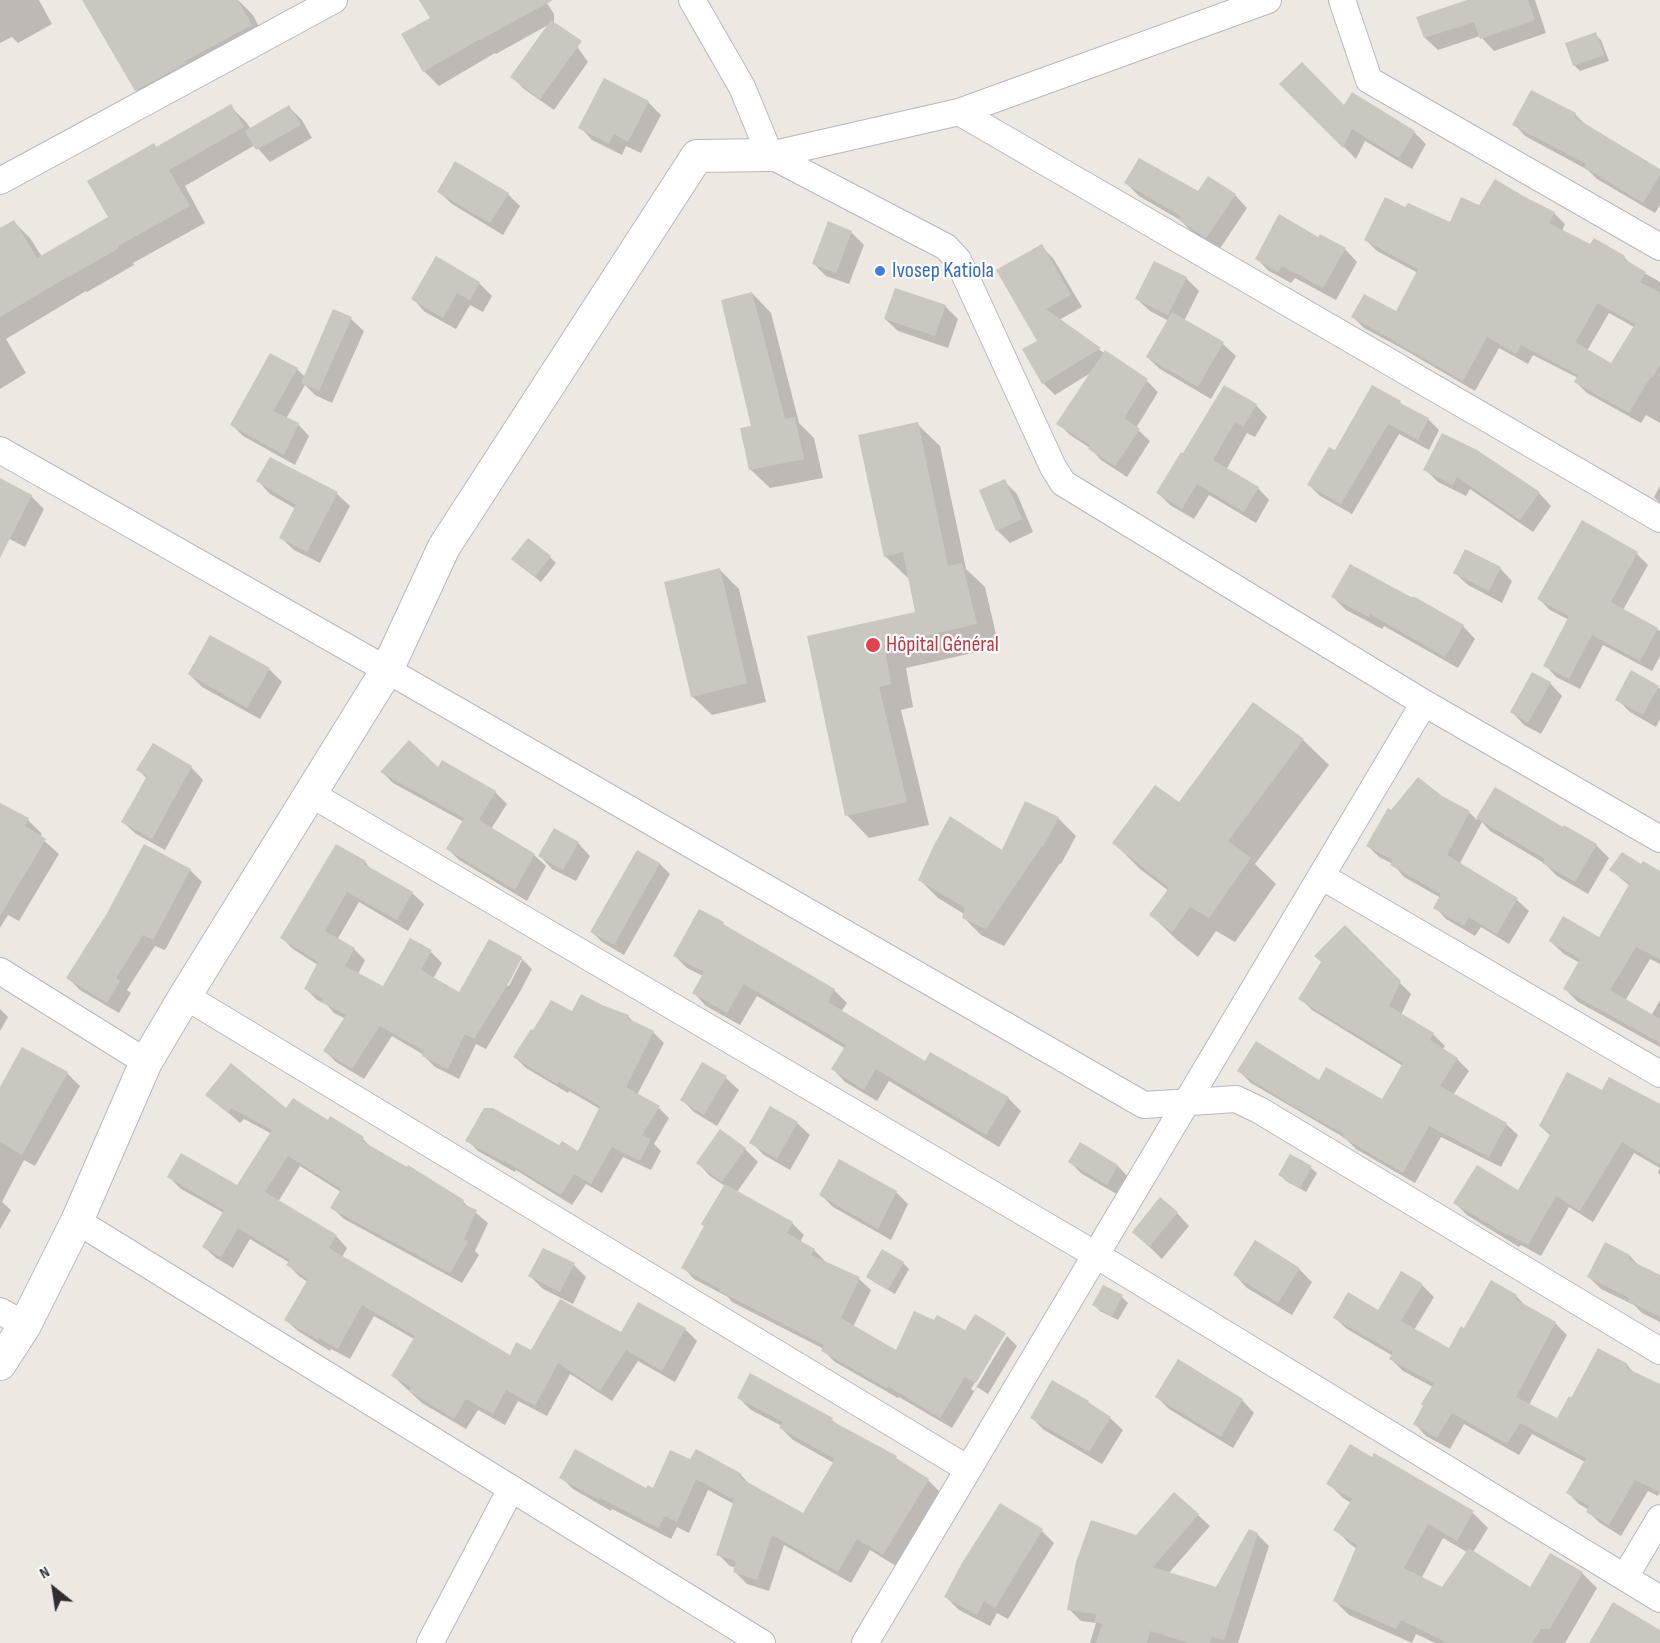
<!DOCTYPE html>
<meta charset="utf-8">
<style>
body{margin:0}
#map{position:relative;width:1660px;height:1643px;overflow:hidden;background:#eee8e2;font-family:"Sofia Sans Condensed",sans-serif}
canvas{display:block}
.north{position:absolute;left:24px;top:1559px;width:60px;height:60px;-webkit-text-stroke:4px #fff;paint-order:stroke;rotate:330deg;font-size:16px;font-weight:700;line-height:24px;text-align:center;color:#2e2e2e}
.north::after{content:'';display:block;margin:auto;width:21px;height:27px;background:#2e2e2e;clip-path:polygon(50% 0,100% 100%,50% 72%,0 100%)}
</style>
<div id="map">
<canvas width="1660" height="1643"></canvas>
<div class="north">N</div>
</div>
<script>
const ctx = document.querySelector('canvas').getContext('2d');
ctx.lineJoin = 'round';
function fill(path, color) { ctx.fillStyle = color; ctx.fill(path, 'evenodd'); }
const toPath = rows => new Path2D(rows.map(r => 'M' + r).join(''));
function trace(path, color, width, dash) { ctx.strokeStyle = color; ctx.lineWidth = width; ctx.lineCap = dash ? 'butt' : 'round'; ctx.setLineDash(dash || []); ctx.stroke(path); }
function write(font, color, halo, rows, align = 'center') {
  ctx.font = font + ' "Sofia Sans Condensed",sans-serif'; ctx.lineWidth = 4.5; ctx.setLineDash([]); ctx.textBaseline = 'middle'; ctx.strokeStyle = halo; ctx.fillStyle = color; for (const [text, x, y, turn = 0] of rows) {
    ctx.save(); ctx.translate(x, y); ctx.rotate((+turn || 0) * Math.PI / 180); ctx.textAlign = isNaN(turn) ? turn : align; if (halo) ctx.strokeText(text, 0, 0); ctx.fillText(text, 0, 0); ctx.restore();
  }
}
fill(toPath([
 [0,0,39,0,52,24,18,43,12,37,0,43],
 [84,0,238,0,253,15,267,42,153,106,136,90],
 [421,0,545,0,554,14,554,22,553,23,574,42,588,62,554,110,524,89,512,77,548,25,496,54,495,53,439,86,424,71,432,19],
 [1473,0,1535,0,1546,33,1494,51,1480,36,1438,50,1425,38],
 [1595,34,1601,40,1609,61,1580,71,1574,65],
 [1281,84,1414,132,1426,144,1412,169,1365,141,1356,159],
 [648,102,661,115,641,153,626,146,622,155,592,140,580,127],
 [230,106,246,122,251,129,289,107,302,120,312,138,270,162,255,145,185,186,205,223,133,263,134,265,87,292,86,291,6,339,26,373,0,389,0,230,14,222,30,238,42,257,110,218,154,144,157,148],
 [1575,114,1587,126,1660,171,1660,205,1655,213,1597,179,1588,170,1525,136,1514,124],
 [1126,183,1199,193,1235,195,1247,208,1219,250,1193,233,1180,220,1139,196],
 [439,192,508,194,520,206,503,235,452,204],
 [1480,207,1554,213,1565,224,1562,231,1591,246,1624,257,1632,266,1660,282,1660,423,1646,415,1641,423,1587,393,1576,382,1578,378,1533,355,1528,364,1499,348,1475,391,1405,350,1364,328,1353,317,1397,313,1418,273,1377,251,1366,240,1405,209,1451,224],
 [1609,313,1634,327,1612,365,1587,351],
 [851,232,864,245,849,284,826,276,813,263],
 [1319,239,1345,249,1357,262,1336,300,1295,278,1291,283,1269,271,1257,259],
 [1041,246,1053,258,1082,307,1059,320,1104,353,1147,381,1158,392,1136,428,1150,441,1127,477,1101,460,1090,448,1070,435,1058,423,1092,372,1055,395,1043,383,1024,350,1039,341],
 [1186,278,1199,291,1184,321,1223,344,1236,356,1211,399,1160,369,1147,357,1169,321,1150,311,1137,299],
 [479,283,492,296,483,312,470,305,456,329,425,312,413,299],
 [752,293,771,313,799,423,814,438,823,478,770,488,750,469,753,427],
 [945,306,958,319,948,348,898,331,885,319],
 [351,319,364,331,332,403,315,395,305,385,286,419,298,424,309,436,295,465,243,436,232,425,297,369,305,377],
 [1400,403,1405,408,1428,419,1439,430,1429,450,1399,434,1352,514,1320,496,1309,485,1336,452],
 [1256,405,1267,417,1255,437,1247,433,1226,470,1258,488,1269,500,1256,523,1209,495,1194,519,1170,505,1158,493,1184,455],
 [917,424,940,446,966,569,985,587,999,647,906,668,913,707,901,710,929,825,869,838,847,815,808,637,917,613,909,578,908,578,885,556],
 [1425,469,1539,493,1551,506,1533,532,1470,489,1466,496,1438,482],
 [0,479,31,496,44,509,25,547,0,534],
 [258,481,337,494,350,506,320,563,294,550,281,538,296,509,270,494],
 [1004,481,1017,494,1033,532,1010,543,997,530],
 [1660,486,1660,503,1654,497],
 [1613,540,1637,554,1648,565,1623,610,1660,631,1660,656,1652,671,1603,645,1580,689,1556,677,1545,665,1569,620,1550,610,1539,599],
 [550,557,556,563,541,582,519,565],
 [1500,568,1512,581,1502,603,1468,585,1455,573],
 [720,570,739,589,766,702,712,715,692,696],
 [1333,597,1463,626,1475,639,1458,668,1384,626,1382,629,1346,610],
 [269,669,282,682,260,719,202,687,189,674],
 [1550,683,1562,696,1541,734,1524,725,1512,712],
 [1658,687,1660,689,1660,719,1656,727,1630,712,1617,699],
 [1254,704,1303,740,1329,765,1255,864,1276,884,1235,942,1216,931,1198,957,1177,940,1151,915,1169,891,1140,869,1114,843,1180,804],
 [191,767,203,780,165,850,136,834,123,822,147,779,138,769],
 [439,769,495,792,507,804,491,829,534,855,546,866,527,901,459,860,448,849,464,822,393,783,382,772],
 [1496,789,1564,830,1596,845,1609,858,1588,894,1557,876,1544,863,1490,831,1482,822,1459,865,1517,900,1529,911,1509,944,1481,927,1475,936,1446,919,1435,907,1441,898,1404,877,1393,864,1379,857,1368,846,1392,812,1441,798,1469,812,1477,820],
 [0,805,28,820,42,834,40,837,59,854,19,921,8,915,0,928],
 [1058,818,1076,836,1061,864,1060,863,1004,946,981,935,963,917,964,914,938,898,920,880,1002,852],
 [578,843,590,856,576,881,552,869,540,856],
 [144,846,190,870,202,882,165,950,155,946,127,990,131,993,119,1013,80,990,68,978,107,915],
 [637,852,660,864,670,874,624,955,602,942,592,932],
 [365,862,372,870,412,893,424,904,408,931,359,902,337,940,354,949,365,960,358,974,384,988,431,952,442,963,433,979,459,994,521,958,532,969,521,990,486,1049,476,1044,459,1079,435,1067,424,1056,424,1055,392,1036,364,1079,336,1062,325,1051,346,1019,334,1013,327,1005,317,1000,306,989,318,965,293,949,282,938],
 [519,960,522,960,509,986,506,985],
 [1611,870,1660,880,1660,964,1650,959,1625,1001,1651,1016,1660,1000,1660,1047,1578,1002,1565,989,1580,963,1564,954,1550,941,1599,939,1630,886],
 [700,911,723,924,729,930,834,990,847,1003,841,1012,925,1063,1008,1098,1021,1111,999,1147,889,1081,877,1101,845,1082,833,1069,846,1049,757,996,740,1025,706,1006,694,993,703,976,687,968,675,956],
 [1345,927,1411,994,1401,1015,1433,1034,1445,1046,1442,1050,1457,1059,1469,1071,1453,1095,1506,1124,1518,1135,1501,1167,1441,1137,1415,1183,1356,1149,1345,1138,1251,1083,1239,1071,1319,1082,1382,1101,1403,1066,1312,1010,1300,998],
 [0,1009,8,1017,0,1031],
 [572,1013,628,1016,635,1024,653,1032,664,1043,637,1095,659,1108,669,1118,654,1144,661,1151,651,1170,623,1157,602,1193,586,1184,572,1205,516,1170,515,1172,478,1151,467,1140,560,1147,578,1153,600,1109,569,1091,568,1093,526,1068,515,1057],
 [703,1064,726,1078,739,1090,717,1126,694,1112,682,1100],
 [67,1073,80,1086,35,1166,24,1160,2,1202,11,1210,0,1229,0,1090],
 [1603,1092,1660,1111,1660,1175,1658,1172,1660,1168,1634,1153,1593,1222,1569,1207,1541,1256,1521,1245,1519,1247,1467,1215,1455,1203,1518,1192,1551,1136,1540,1126],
 [207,1094,287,1110,328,1122,363,1139,373,1149,463,1202,488,1223,475,1251,479,1255,462,1283,344,1219,332,1208,341,1192,300,1166,278,1202,336,1236,347,1248,342,1257,510,1357,621,1334,639,1304,685,1329,697,1341,675,1382,638,1361,612,1401,570,1374,547,1416,518,1401,505,1425,478,1410,466,1429,422,1403,393,1376,414,1339,374,1316,350,1359,331,1349,330,1351,298,1331,286,1320,308,1282,300,1277,288,1265,290,1263,250,1239,233,1268,216,1258,204,1247,224,1213,181,1189,169,1177,238,1187,272,1134,244,1119,240,1123],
 [797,1123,810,1135,790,1170,764,1155,751,1142],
 [1080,1144,1118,1166,1130,1179,1120,1196,1082,1174,1070,1162],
 [745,1149,758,1162,737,1192,792,1223,804,1235,800,1242,814,1250,825,1261,824,1263,859,1279,871,1290,853,1327,896,1352,966,1332,976,1316,1006,1335,1003,1335,971,1389,974,1391,1007,1336,1017,1346,988,1394,977,1387,952,1428,899,1397,898,1398,835,1362,823,1350,824,1349,732,1302,728,1297,694,1279,683,1267,725,1186,710,1176,698,1163],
 [1311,1168,1317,1173,1306,1192,1286,1181,1280,1175],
 [896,1192,908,1204,891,1240,833,1207,821,1195],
 [1177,1213,1189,1226,1162,1259,1134,1232],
 [1606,1244,1630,1256,1640,1267,1660,1276,1660,1322,1642,1313,1634,1305,1601,1289,1589,1277],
 [903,1263,909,1269,895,1294,874,1282,868,1276],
 [574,1265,586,1277,573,1304,543,1289,530,1276],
 [1299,1269,1312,1282,1292,1315,1247,1288,1235,1275],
 [1422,1285,1434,1297,1414,1330,1450,1350,1465,1330,1516,1296,1528,1308,1555,1323,1567,1335,1529,1405,1558,1420,1572,1400,1627,1365,1660,1402,1660,1492,1658,1496,1648,1491,1621,1536,1600,1523,1588,1512,1589,1510,1579,1504,1567,1492,1585,1462,1532,1434,1519,1455,1464,1424,1450,1449,1426,1436,1415,1424,1433,1387,1403,1371,1391,1359,1393,1356,1347,1329,1335,1318,1379,1312],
 [1104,1287,1122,1297,1128,1303,1118,1320,1100,1311,1094,1305],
 [1178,1361,1242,1400,1254,1413,1233,1448,1169,1409,1157,1397],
 [739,1398,832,1420,840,1427,928,1480,940,1492,896,1566,870,1550,851,1583,784,1545,769,1591,747,1584,735,1572,736,1568,730,1566,718,1554,734,1504,708,1490,689,1533,677,1527,671,1539,612,1509,611,1511,573,1489,561,1477,654,1490,690,1461,741,1475,751,1486,803,1515,834,1463,793,1440,781,1428,782,1426,751,1410],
 [1032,1418,1110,1418,1123,1430,1102,1464,1044,1430],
 [1374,1455,1473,1513,1488,1528,1473,1552,1531,1589,1582,1573,1597,1588,1565,1643,1435,1643,1416,1634,1412,1643,1349,1615,1334,1600,1357,1549,1350,1544,1335,1529,1351,1503,1343,1498,1328,1483,1372,1459],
 [1443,1538,1467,1552,1443,1589,1421,1579],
 [1198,1515,1210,1526,1169,1573,1216,1588,1257,1534,1269,1546,1238,1643,1090,1643,1096,1623,1081,1621,1069,1609,1136,1537],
 [1042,1531,1054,1543,1008,1619,997,1613,990,1626,959,1610,946,1597]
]), '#0003');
fill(toPath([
 [82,0,238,0,252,25,185,61,186,63,135,91],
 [419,0,553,0,480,40,480,39,423,72,401,34,430,18],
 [1467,0,1528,0,1535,20,1480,39,1474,22,1424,38,1416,17],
 [551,20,582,41,540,99,510,77],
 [1596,32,1604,55,1573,66,1565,43],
 [1302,62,1344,105,1352,92,1415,131,1399,158,1352,129,1343,148,1279,84],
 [604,78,649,101,628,142,614,134,609,144,578,128],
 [1531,90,1576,113,1574,117,1660,169,1660,175,1643,203,1584,167,1586,164,1512,125],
 [231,104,244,127,169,170,190,206,118,246,119,248,69,277,69,276,0,317,0,228,14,220,37,258,108,217,87,181,154,143,156,147],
 [289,105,301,125,256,150,245,131],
 [1139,158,1198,191,1208,176,1236,194,1206,238,1179,220,1181,216,1124,183],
 [455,161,509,193,490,223,437,192],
 [1495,179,1525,197,1555,212,1549,223,1590,244,1594,238,1625,256,1624,259,1646,272,1640,282,1660,293,1660,365,1652,378,1651,376,1629,413,1574,382,1578,375,1521,345,1516,354,1487,337,1463,381,1395,342,1395,341,1351,317,1364,294,1396,311,1418,269,1364,240,1385,197,1405,207,1408,203,1450,222,1461,197,1479,205],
 [1598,303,1635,324,1611,363,1575,342],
 [1279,214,1318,237,1320,234,1346,248,1323,288,1282,266,1278,272,1255,259],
 [828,221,852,231,836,273,812,264],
 [1042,244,1071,295,1046,309,1101,348,1042,384,1022,349,1037,341,996,270],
 [436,256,480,282,470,300,457,293,443,318,411,299],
 [1154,261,1187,277,1168,315,1135,299],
 [895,288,946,305,935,336,884,319],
 [752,292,785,419,795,417,804,459,749,470,740,428,751,426,721,300],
 [333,309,352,317,319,391,301,383],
 [1172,312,1224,342,1198,387,1146,357],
 [1105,350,1148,379,1124,418,1140,429,1115,466,1088,449,1090,445,1056,424],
 [270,353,298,368,273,411,299,423,284,455,230,425],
 [1224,385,1257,404,1243,427,1235,422,1213,460,1259,487,1244,512,1197,484,1182,509,1156,493,1181,452,1183,453],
 [1372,385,1401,401,1400,403,1429,418,1418,440,1388,424,1341,504,1307,485,1329,447,1335,450],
 [918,422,948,566,962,563,977,624,884,645,891,684,879,687,907,802,845,816,807,636,915,612,903,552,884,557,858,435],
 [1442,433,1477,450,1540,492,1520,520,1457,477,1453,485,1423,470],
 [270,457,338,492,307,552,279,538,296,505,256,481],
 [0,478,32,495,0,558],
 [1005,479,1022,519,996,531,979,490],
 [1582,520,1638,552,1611,602,1658,628,1640,661,1592,635,1569,679,1543,666,1569,616,1537,599],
 [528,538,551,556,535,577,511,559],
 [1465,549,1501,567,1489,591,1453,573],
 [1350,564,1411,597,1415,597,1464,625,1445,657,1370,614,1369,617,1331,597],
 [720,568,747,683,691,697,664,582],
 [210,635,270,668,247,708,188,674],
 [1631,670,1659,686,1643,715,1615,700],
 [1532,672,1551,682,1528,723,1510,712],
 [1253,702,1304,739,1228,841,1251,858,1209,918,1190,907,1172,932,1149,915,1169,888,1112,843,1155,785,1179,802],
 [409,740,438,767,442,760,496,791,479,820,535,854,515,890,446,849,464,818,380,772],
 [153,743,192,766,152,839,121,822,147,776,136,770],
 [1418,777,1442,796,1470,811,1447,855,1518,898,1497,934,1469,917,1464,926,1433,908,1441,894,1390,865,1393,860,1366,846,1388,808,1391,810],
 [1495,787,1563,827,1564,825,1597,844,1575,882,1542,863,1545,859,1476,818],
 [1025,801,1059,817,1043,847,1042,846,986,929,962,918,965,908,918,880,933,847,950,816,1002,850],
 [0,803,29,818,25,826,46,839,0,916],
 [554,828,579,842,563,870,538,856],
 [144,844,191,869,153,940,143,935,116,978,120,981,107,1003,66,978,106,915],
 [336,844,366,861,364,864,413,892,397,920,347,892,325,931,355,948,345,966,383,986,410,938,432,950,421,970,459,992,489,939,522,957,511,979,474,1039,465,1034,448,1069,422,1056,424,1051,380,1026,352,1069,323,1051,346,1015,321,1002,323,999,304,989,318,962,280,938],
 [637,850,660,863,614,945,590,932],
 [1622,852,1641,864,1643,861,1660,871,1660,959,1636,947,1610,990,1660,1019,1660,1043,1563,989,1580,959,1549,941,1563,916,1599,937,1630,883,1609,870],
 [699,909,724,922,723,924,835,989,828,1002,925,1061,930,1052,1009,1097,986,1135,876,1069,864,1090,831,1069,846,1045,744,984,727,1013,692,993,704,972,673,956],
 [1345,925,1401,981,1389,1006,1434,1033,1430,1040,1458,1058,1440,1086,1507,1123,1489,1157,1429,1126,1403,1173,1342,1137,1344,1134,1293,1106,1237,1071,1256,1041,1319,1080,1326,1067,1382,1099,1403,1063,1298,999,1321,962,1314,956],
 [581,994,602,1005,629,1015,627,1018,654,1031,626,1087,660,1106,642,1135,651,1139,640,1161,612,1147,591,1184,574,1174,561,1195,505,1161,504,1162,465,1141,484,1108,493,1108,559,1145,562,1141,578,1151,600,1106,558,1081,557,1084,513,1057,531,1029,533,1030,551,1000,572,1011],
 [22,1047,68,1072,22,1155,0,1142,0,1087],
 [702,1062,727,1076,704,1115,680,1100],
 [231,1063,286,1108,293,1098,328,1120,330,1116,364,1137,362,1141,407,1167,408,1165,464,1200,463,1204,477,1210,464,1239,468,1242,450,1273,330,1208,341,1189,288,1156,265,1192,337,1235,329,1248,510,1355,516,1342,531,1350,560,1299,621,1332,638,1302,686,1328,662,1371,626,1350,600,1391,558,1363,535,1406,506,1390,493,1414,466,1399,454,1419,409,1391,411,1387,391,1376,415,1336,362,1305,338,1349,319,1338,318,1340,284,1320,308,1279,286,1265,290,1260,238,1228,221,1257,202,1247,224,1210,167,1177,181,1153,237,1185,272,1130,231,1108,228,1113,205,1095],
 [1567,1072,1602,1090,1609,1077,1660,1104,1660,1165,1622,1142,1580,1211,1556,1196,1528,1245,1508,1234,1507,1235,1453,1203,1477,1165,1518,1190,1551,1133,1539,1126],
 [770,1106,798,1122,777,1159,749,1143],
 [720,1129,746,1148,722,1182,696,1163],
 [1080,1142,1118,1165,1107,1185,1068,1162],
 [1290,1154,1312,1166,1300,1188,1278,1175],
 [839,1159,897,1191,878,1229,819,1195],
 [725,1184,793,1222,787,1233,815,1249,811,1255,860,1277,841,1318,896,1350,914,1311,934,1320,937,1315,965,1330,975,1314,1006,1333,976,1383,965,1377,940,1418,888,1386,887,1388,821,1351,824,1345,719,1291,720,1289,681,1268,704,1226,701,1224],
 [1160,1197,1178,1212,1149,1247,1132,1232],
 [1255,1240,1300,1268,1278,1303,1233,1275],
 [1605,1242,1630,1255,1628,1259,1660,1275,1660,1317,1628,1301,1629,1298,1587,1277],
 [543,1248,575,1263,560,1292,528,1276],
 [882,1249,904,1262,888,1290,866,1277],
 [1401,1271,1423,1284,1401,1321,1449,1348,1461,1326,1464,1328,1491,1280,1517,1295,1515,1299,1556,1322,1516,1397,1557,1418,1569,1396,1571,1398,1598,1348,1628,1364,1626,1368,1660,1384,1660,1492,1635,1480,1609,1525,1586,1512,1589,1506,1566,1493,1586,1458,1520,1423,1507,1444,1452,1413,1437,1438,1413,1424,1423,1406,1421,1404,1434,1383,1389,1359,1393,1352,1333,1318,1348,1292,1378,1310],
 [1103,1285,1123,1295,1112,1316,1092,1305],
 [1178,1359,1243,1399,1221,1437,1155,1397],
 [750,1373,833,1418,832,1421,897,1456,896,1458,929,1479,883,1555,857,1539,838,1572,772,1535,757,1580,733,1572,736,1561,716,1555,734,1500,696,1479,677,1522,665,1516,658,1528,600,1498,599,1500,559,1478,575,1449,646,1488,648,1485,653,1488,670,1450,690,1459,696,1449,742,1474,740,1478,803,1513,835,1459,779,1428,783,1422,737,1398],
 [1052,1380,1089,1401,1088,1402,1111,1417,1089,1452,1030,1418],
 [1350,1444,1372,1457,1374,1453,1474,1511,1457,1541,1428,1524,1404,1568,1442,1587,1469,1548,1530,1587,1550,1553,1583,1572,1550,1629,1541,1629,1532,1643,1448,1643,1401,1620,1396,1629,1333,1601,1357,1545,1333,1530,1352,1499,1326,1484],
 [1174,1492,1199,1514,1153,1567,1216,1587,1249,1529,1258,1533,1224,1640,1212,1637,1210,1643,1189,1643,1150,1631,1147,1643,1096,1643,1102,1624,1095,1622,1096,1614,1067,1610,1076,1562,1091,1520,1136,1535],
 [1000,1503,1043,1529,995,1608,984,1601,977,1615,944,1597,962,1563],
 [1613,1602,1660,1630,1660,1643,1589,1643]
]), '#cac6c0');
const minor = toPath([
 [692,0,742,87,770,155,946,247,958,260,1053,467,1063,483,1424,703,1660,839],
 [1342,0,1369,80,1660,247],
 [959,112,1660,519],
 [770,155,959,112,1268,0],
 [0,181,334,0],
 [0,450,387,670,1144,1105,1236,1099,1259,1110,1660,1351],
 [311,794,1096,1255,1660,1599],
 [1321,876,1660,1074],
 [0,971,146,1062],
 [185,996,968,1469],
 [77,1221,762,1643],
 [0,1311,25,1325],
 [1625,1577,1660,1518],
 [430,1643,511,1489],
 [865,1643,1424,703]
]);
const tertiary = toPath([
 [0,1364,25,1325,77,1221,146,1062,185,996,387,670,444,547,697,156,770,155]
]);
trace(minor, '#b5b8c0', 28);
trace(tertiary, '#b5b8c0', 34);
trace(minor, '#fff', 26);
trace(tertiary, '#fff', 32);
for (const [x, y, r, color] of [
 [880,271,6,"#3f7fe0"],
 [873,645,8,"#e0444e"]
]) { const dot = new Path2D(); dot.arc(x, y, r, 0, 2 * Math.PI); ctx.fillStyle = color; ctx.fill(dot); trace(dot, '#fff', 2); }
write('22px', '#366cbe', '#fff', [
 ["Ivosep Katiola",892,271]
], 'left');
write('22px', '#be3a42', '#fff', [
 ["Hôpital Général",886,645]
], 'left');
</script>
